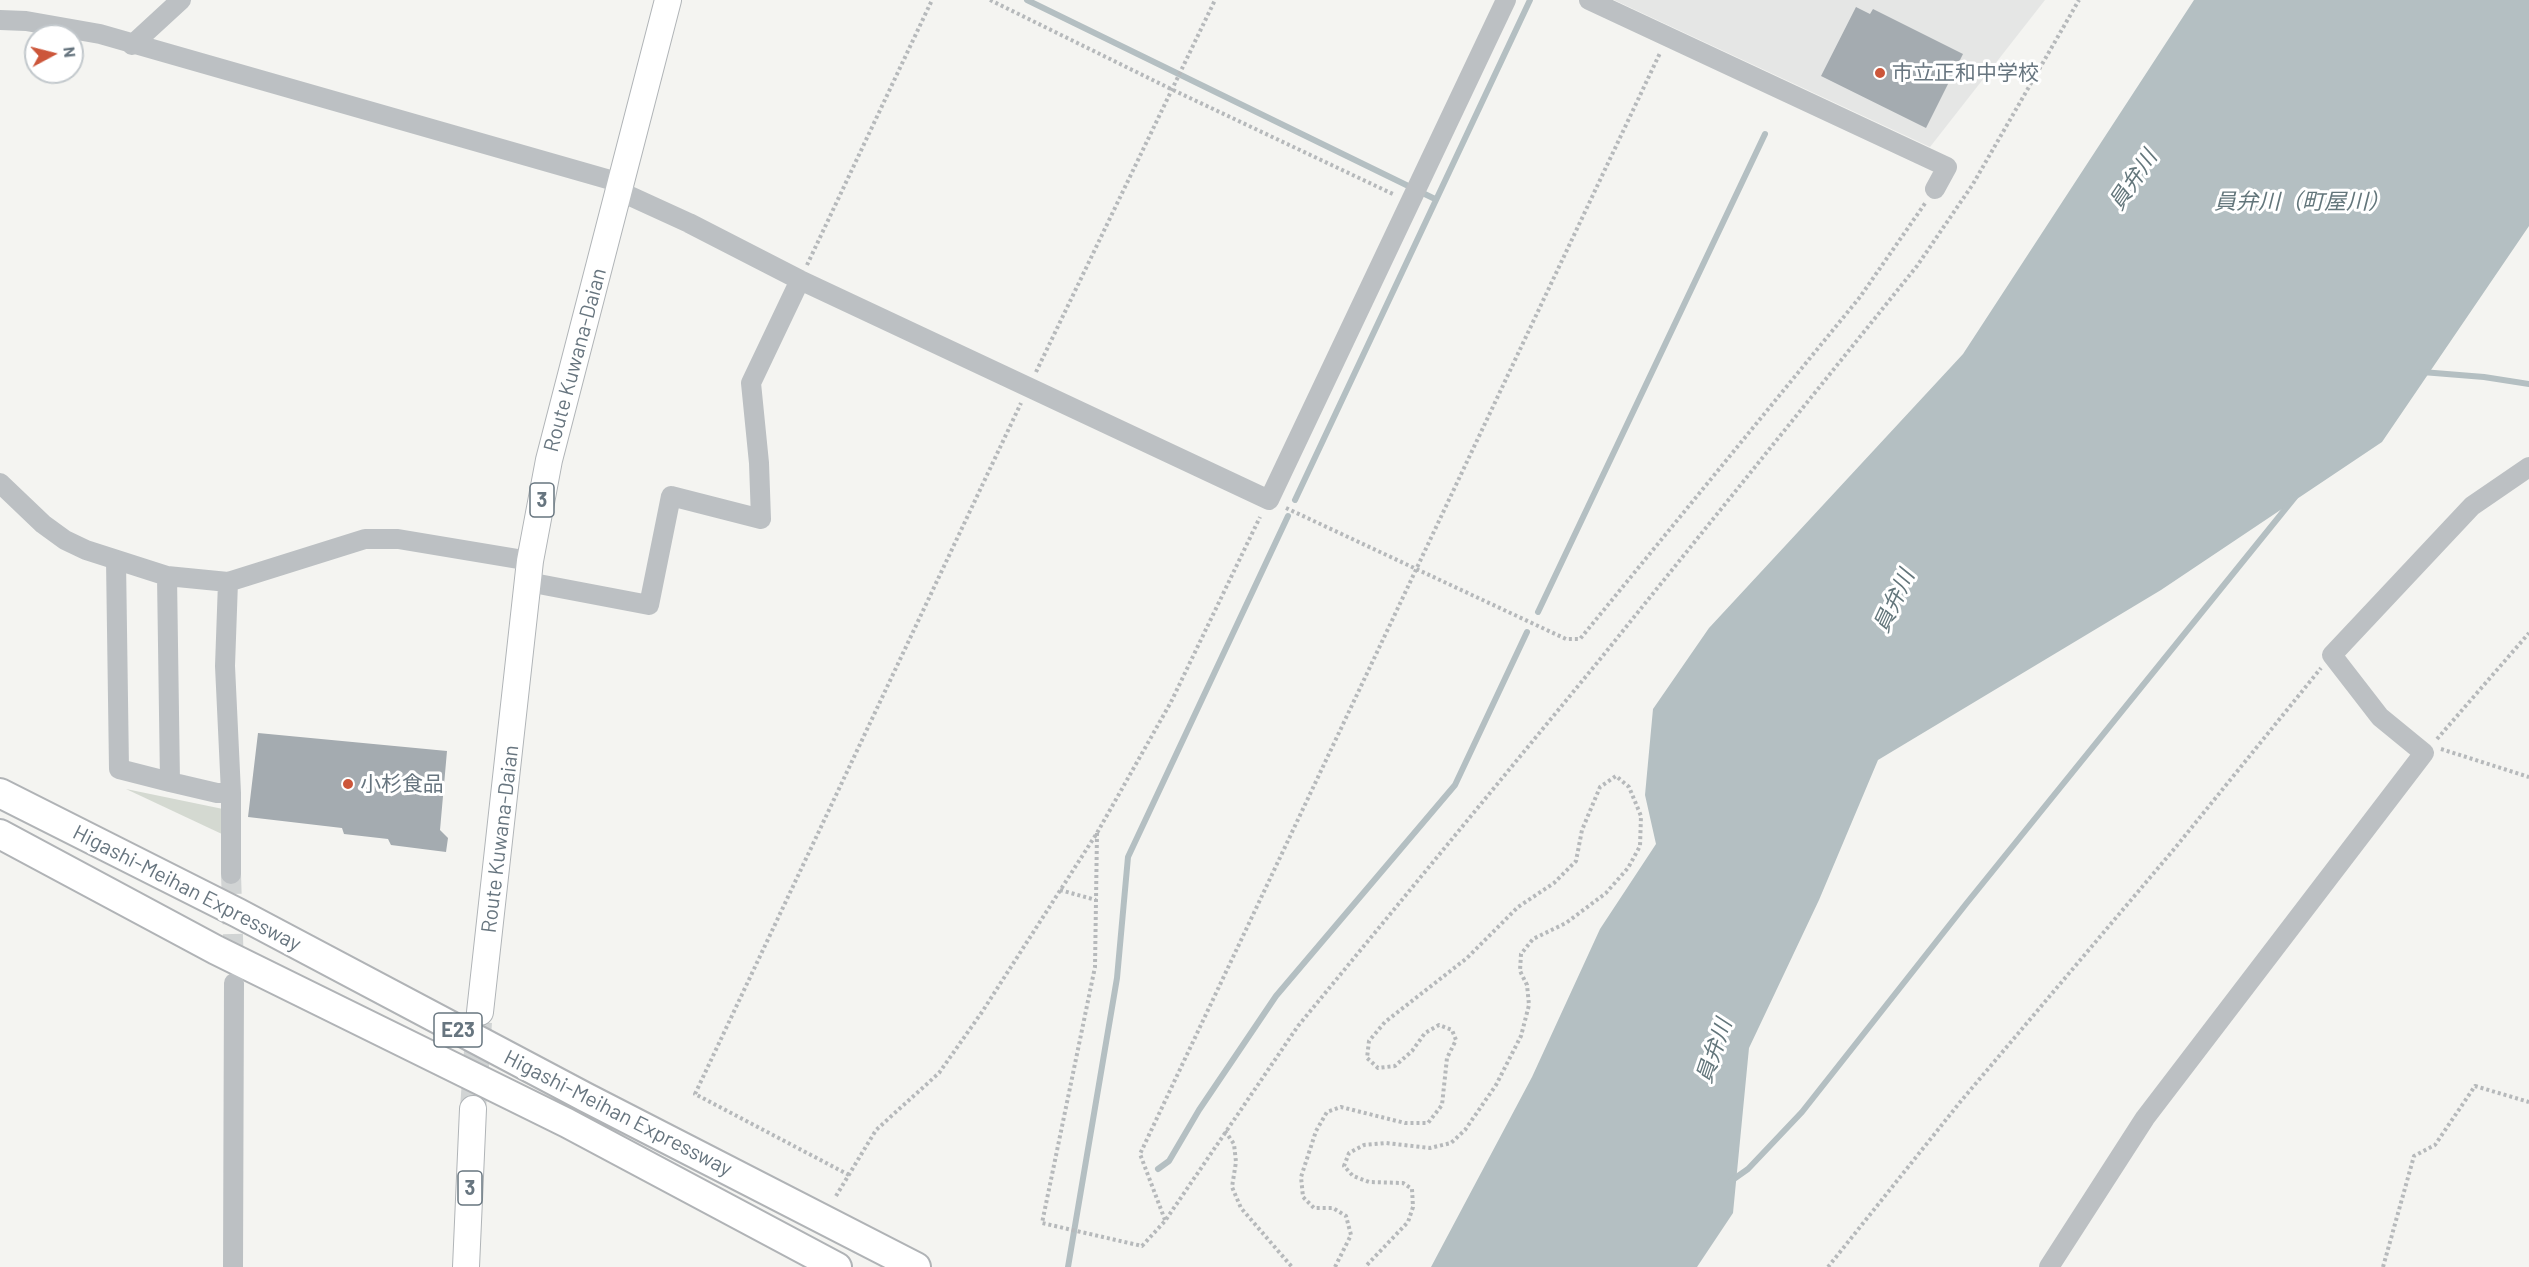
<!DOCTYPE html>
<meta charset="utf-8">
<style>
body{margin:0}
#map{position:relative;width:2529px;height:1267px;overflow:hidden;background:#f4f4f1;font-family:Barlow,sans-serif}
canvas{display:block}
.north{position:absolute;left:24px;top:24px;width:60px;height:60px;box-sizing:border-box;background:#fff;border:2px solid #c2c8cc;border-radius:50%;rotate:83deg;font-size:16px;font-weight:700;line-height:24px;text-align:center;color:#67757f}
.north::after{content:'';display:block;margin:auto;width:21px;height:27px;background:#cc563a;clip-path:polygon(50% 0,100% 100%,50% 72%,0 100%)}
</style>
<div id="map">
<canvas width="2529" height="1267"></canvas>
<div class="north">N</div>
</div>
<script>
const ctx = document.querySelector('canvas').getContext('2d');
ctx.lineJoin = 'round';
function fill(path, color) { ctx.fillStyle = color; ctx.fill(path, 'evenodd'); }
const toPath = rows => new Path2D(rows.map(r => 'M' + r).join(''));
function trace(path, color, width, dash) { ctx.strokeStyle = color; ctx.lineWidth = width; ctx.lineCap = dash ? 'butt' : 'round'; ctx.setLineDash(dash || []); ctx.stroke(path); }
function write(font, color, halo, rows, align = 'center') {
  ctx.font = font + ' Barlow,"Noto Sans JP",sans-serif'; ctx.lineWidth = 6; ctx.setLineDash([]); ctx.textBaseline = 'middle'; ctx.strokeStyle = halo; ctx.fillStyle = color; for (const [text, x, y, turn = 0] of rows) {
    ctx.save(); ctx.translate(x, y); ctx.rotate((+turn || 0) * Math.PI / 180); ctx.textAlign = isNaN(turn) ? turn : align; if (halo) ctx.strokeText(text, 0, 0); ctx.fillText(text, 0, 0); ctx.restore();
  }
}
fill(toPath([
 [1614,0,2045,0,1930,147]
]), '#e5e6e5');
fill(toPath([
 [126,789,223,809,224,835]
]), '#d4d9d1');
fill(toPath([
 [2194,0,2529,0,2529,226,2382,442,2161,590,1878,760,1819,900,1749,1048,1733,1213,1697,1267,1431,1267,1532,1077,1600,929,1656,844,1645,795,1653,709,1709,628,1963,354]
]), '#b4bfc2');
trace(toPath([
 [1027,0,1435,199],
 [2422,372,2484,377,2529,384],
 [1295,500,1530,0],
 [1538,612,1765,134],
 [1158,1169,1169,1161,1199,1110,1276,996,1455,785,1527,632],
 [1731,1181,1748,1169,1802,1112,1966,904,2295,497],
 [1068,1267,1117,978,1128,857,1288,516]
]), '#b4bfc2', 6);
fill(toPath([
 [1856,7,1870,14,1873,9,1963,54,1926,128,1821,76],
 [258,733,447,751,440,830,448,838,446,852,391,845,388,839,344,834,342,828,248,817]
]), '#a4abb0');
trace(toPath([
 [231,874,234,968]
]), '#d1d4d4', 20, [20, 10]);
trace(toPath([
 [473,1109,479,1022]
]), '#d1d4d4', 26, [26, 13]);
const major = toPath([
 [480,1012,530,561,549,460,668,0],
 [466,1267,473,1109]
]);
const highway = toPath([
 [0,793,238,913,585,1097,916,1267],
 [0,834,216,950,567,1123,837,1267]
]);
trace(major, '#b0b4b7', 28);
trace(highway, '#b0b3b6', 32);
trace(toPath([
 [990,0,1173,90,1395,195],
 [807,265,932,0],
 [1036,372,1215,0],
 [1286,508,1566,639,1580,639,1860,297,1926,202],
 [2437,739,2529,633],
 [2441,749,2529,777],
 [1097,833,1095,967,1042,1223,1142,1246,1165,1221,1298,1026,1597,663,1917,266,1973,184,2079,0],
 [1060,890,1096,900],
 [1225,1131,1234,1144,1236,1162,1232,1187,1241,1208,1292,1267],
 [849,1175,695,1094,1021,403],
 [836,1196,876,1130,939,1073,982,1012,1097,833,1171,702,1260,517],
 [1165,1220,1140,1154,1660,53],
 [1335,1267,1351,1235,1346,1216,1333,1208,1314,1208,1303,1197,1301,1177,1316,1131,1327,1112,1341,1107,1405,1123,1428,1123,1442,1105,1447,1058,1456,1040,1452,1030,1439,1025,1425,1033,1412,1051,1395,1066,1378,1068,1367,1058,1369,1041,1385,1022,1467,958,1518,907,1554,883,1576,861,1582,830,1600,787,1616,776,1629,787,1641,816,1640,846,1628,868,1606,893,1566,923,1533,939,1521,954,1520,971,1527,985,1529,1005,1521,1036,1496,1085,1465,1130,1451,1143,1430,1148,1386,1143,1364,1145,1349,1153,1344,1166,1353,1176,1369,1182,1403,1183,1412,1189,1413,1207,1408,1222,1365,1267],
 [1828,1267,1961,1101,2175,848,2321,668],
 [2383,1267,2414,1156,2435,1145,2475,1086,2529,1102]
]), '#b6b9bb', 4, [3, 3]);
trace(toPath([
 [1589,0,1947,167,1935,189],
 [0,20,26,21,100,34,621,183],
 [132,45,181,0],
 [619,191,689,223,800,280,1269,500,1506,0],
 [0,483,43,524,65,540,86,550,167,576,228,582,365,539,398,539,530,561],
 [116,560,119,769,170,782],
 [167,576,170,782,217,793,231,793],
 [228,582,225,666,231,793,231,874],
 [528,582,649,605,671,496,761,519,759,463,751,383,800,280],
 [233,1267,234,983],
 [2049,1267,2145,1118,2424,753,2380,717,2332,655,2472,506,2529,467]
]), '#bcc0c3', 20);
trace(major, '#fff', 26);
trace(highway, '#fff', 28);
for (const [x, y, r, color] of [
 [1880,73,6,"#cc563a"],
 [348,784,6,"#cc563a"]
]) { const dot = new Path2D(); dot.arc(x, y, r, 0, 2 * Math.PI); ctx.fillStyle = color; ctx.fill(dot); trace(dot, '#fff', 2); }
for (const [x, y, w] of [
 [542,500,24],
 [458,1030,48],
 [470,1188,24]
]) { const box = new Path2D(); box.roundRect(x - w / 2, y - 17, w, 34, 4.5); ctx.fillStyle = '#fff'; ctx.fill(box); trace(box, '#67757f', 1.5); }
write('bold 20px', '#67757f', null, [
 ["3",542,500],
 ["E23",458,1030],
 ["3",470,1188]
]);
write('21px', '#67757f', '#fff', [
 ["市立正和中学校",1892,73],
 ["小杉食品",360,784]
], 'left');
write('21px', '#67757f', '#fff', [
 ["Route Kuwana-Daian",575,360,-75],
 ["Route Kuwana-Daian",500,839,-83],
 ["Higashi-Meihan Expressway",187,888,27],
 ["Higashi-Meihan Expressway",618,1113,27]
]);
write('italic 22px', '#63767b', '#fff', [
 ["員弁川",2133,180,-56],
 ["員弁川（町屋川）",2302,202],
 ["員弁川",1894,601,-65],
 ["員弁川",1714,1051,-71]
]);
</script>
